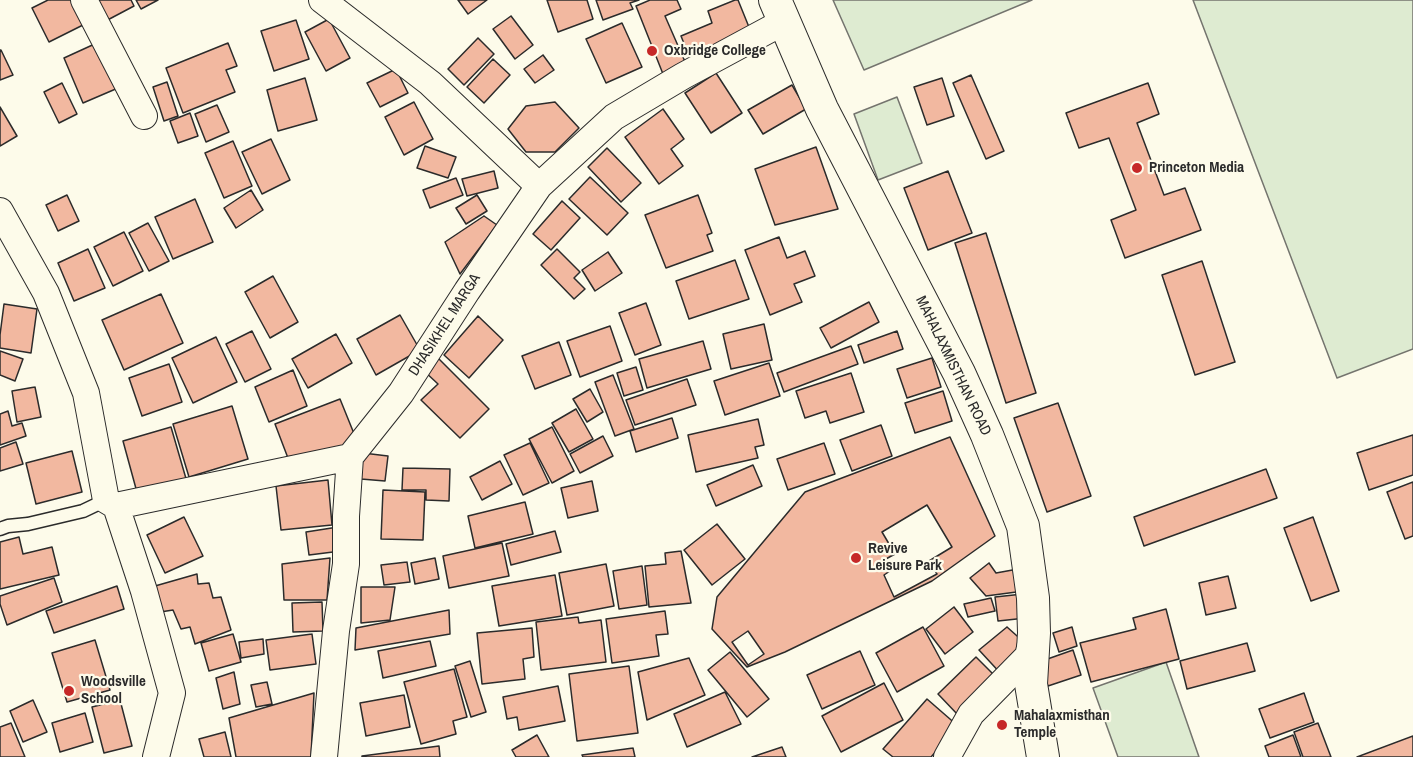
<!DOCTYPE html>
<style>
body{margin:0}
canvas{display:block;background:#fdfbea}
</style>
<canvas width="1413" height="757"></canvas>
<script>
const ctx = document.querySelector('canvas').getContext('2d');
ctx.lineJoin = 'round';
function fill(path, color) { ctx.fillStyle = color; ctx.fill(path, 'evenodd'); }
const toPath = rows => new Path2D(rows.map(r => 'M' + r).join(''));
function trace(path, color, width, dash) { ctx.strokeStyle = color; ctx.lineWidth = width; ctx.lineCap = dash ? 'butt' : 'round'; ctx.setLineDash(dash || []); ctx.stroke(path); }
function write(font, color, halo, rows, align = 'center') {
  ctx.font = font + ' "Archivo Narrow",sans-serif'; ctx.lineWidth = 4.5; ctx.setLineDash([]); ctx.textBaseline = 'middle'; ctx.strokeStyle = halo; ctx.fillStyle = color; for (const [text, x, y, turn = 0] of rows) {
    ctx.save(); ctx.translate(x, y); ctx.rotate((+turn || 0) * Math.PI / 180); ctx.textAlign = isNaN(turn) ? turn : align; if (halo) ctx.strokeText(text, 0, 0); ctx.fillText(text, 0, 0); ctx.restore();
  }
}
const green = toPath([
 [833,0,1032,0,864,70,833,0],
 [1193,0,1413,0,1413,349,1337,378,1193,0],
 [897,97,922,163,878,180,854,114,897,97],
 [1166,662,1199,757,1118,757,1093,688,1166,662]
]);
fill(green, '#deebd1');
trace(green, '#74746e', 1.5);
const building = toPath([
 [48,0,78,0,89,22,49,42,32,8,48,0],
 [87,0,131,0,134,6,100,24,87,0],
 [136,0,158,0,141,9,136,0],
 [458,0,487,0,468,14,458,0],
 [547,0,587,0,593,19,558,32,547,0],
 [596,0,639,0,630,3,633,9,603,20,596,0],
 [650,0,677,0,681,9,665,16,686,64,663,74,636,6,650,0],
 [735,0,738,0,751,32,689,56,681,36,712,23,708,11,735,0],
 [511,16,533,45,515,59,493,29,511,16],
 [329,19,350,58,326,71,305,32,329,19],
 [296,20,309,59,274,71,261,31,296,20],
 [622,23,642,67,606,83,586,39,622,23],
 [478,38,494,54,464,85,448,69,478,38],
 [99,42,118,88,83,103,64,58,99,42],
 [228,43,237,66,226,70,235,92,183,113,166,68,228,43],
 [0,50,1,50,13,75,0,80,0,50],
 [543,55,554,70,535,83,524,69,543,55],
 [493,59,510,75,484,103,467,87,493,59],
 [396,69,408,93,380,107,367,83,396,69],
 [716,73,742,113,711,133,685,93,716,73],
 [971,75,1004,151,986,159,953,83,971,75],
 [305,78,317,120,278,131,267,90,305,78],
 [942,78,954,116,927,125,914,87,942,78],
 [167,82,178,116,164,121,153,87,167,82],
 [62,83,77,114,59,123,44,92,62,83],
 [1148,83,1159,114,1137,123,1164,195,1185,188,1201,230,1125,258,1111,220,1136,210,1109,138,1079,148,1066,113,1148,83],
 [792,85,806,109,763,134,748,110,792,85],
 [414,102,433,139,404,155,385,117,414,102],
 [555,102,579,128,555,152,526,152,508,129,526,106,555,102],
 [217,105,229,132,206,142,195,114,217,105],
 [0,107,17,136,0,146,0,107],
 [663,109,684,139,671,149,683,166,659,184,625,137,663,109],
 [190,113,198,136,178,143,170,121,190,113],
 [271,139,290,180,262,194,242,152,271,139],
 [233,141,252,186,224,198,205,153,233,141],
 [425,146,456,157,448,178,417,168,425,146],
 [816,147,838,209,775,225,755,169,816,147],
 [607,148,641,183,621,202,588,167,607,148],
 [494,171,498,188,467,196,462,179,494,171],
 [948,171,972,233,928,250,904,188,948,171],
 [590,177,628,213,607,235,569,199,590,177],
 [456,178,463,195,430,208,423,190,456,178],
 [251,190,263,210,236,228,224,208,251,190],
 [67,195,79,221,58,231,46,205,67,195],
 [477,195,487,211,466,224,456,208,477,195],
 [698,195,712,233,707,235,713,251,666,268,645,215,698,195],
 [195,199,213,242,173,259,155,217,195,199],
 [562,201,580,218,551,250,533,234,562,201],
 [484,216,497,225,460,274,445,242,484,216],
 [148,223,169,261,149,271,129,233,148,223],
 [124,232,143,271,113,286,94,247,124,232],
 [986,233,1036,393,1006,403,955,243,986,233],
 [779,237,787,258,805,251,815,276,794,284,802,302,770,315,745,250,779,237],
 [88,249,105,288,74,301,58,263,88,249],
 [557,249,580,272,574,278,585,289,574,299,541,265,557,249],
 [608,252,622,273,595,291,582,270,608,252],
 [735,260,749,299,689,319,676,281,735,260],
 [1202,261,1235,362,1195,375,1162,275,1202,261],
 [273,276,298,322,270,338,245,292,273,276],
 [161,294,183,343,124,370,102,320,161,294],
 [869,302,879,322,831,348,820,328,869,302],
 [646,303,661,345,635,355,619,313,646,303],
 [4,304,37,309,31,353,0,348,0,335,4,304],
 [400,315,420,350,376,375,357,339,400,315],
 [478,316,503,340,469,378,444,355,478,316],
 [764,324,772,360,731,369,723,334,764,324],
 [610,326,622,361,580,377,567,341,610,326],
 [252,331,271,369,245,382,226,344,252,331],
 [897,331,903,349,864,363,858,345,897,331],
 [336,334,352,363,308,388,292,359,336,334],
 [216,337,237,382,193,403,172,358,216,337],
 [703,341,711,369,647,388,639,359,703,341],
 [559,342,571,375,535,389,522,356,559,342],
 [851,346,858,364,784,392,777,373,851,346],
 [0,351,23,359,15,381,0,375,0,351],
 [437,357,489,409,460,438,421,400,438,384,423,370,437,357],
 [932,358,941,387,907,398,897,369,932,358],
 [769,363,780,396,725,415,714,381,769,363],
 [169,364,182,402,142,416,129,378,169,364],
 [636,367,643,390,624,396,617,373,636,367],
 [293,370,307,406,269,422,255,387,293,370],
 [851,373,864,412,830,423,826,411,805,418,796,391,851,373],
 [613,375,634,429,615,436,595,382,613,375],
 [687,379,696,405,635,425,626,400,687,379],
 [35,387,41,417,17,422,12,391,35,387],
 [590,389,603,412,587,422,573,399,590,389],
 [943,391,952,421,915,433,905,403,943,391],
 [340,399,357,441,291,466,275,424,340,399],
 [1058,403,1091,496,1047,512,1014,418,1058,403],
 [232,406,248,459,189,477,173,424,232,406],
 [576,409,593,439,569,452,552,423,576,409],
 [8,411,12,426,22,423,26,436,0,445,0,414,8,411],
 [672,418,678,438,636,452,630,431,672,418],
 [758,419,764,445,755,447,758,458,696,472,688,435,758,419],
 [881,425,892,456,852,471,840,440,881,425],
 [171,427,187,482,138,496,123,441,171,427],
 [552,427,574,471,552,483,529,439,552,427],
 [1413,435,1413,475,1369,490,1357,453,1413,435],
 [603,436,613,456,580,473,570,454,603,436],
 [950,437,995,536,932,581,785,652,747,667,712,629,717,597,805,492,950,437],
 [16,442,23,464,0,471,0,448,16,442],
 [530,443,549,483,523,495,504,455,530,443],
 [824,443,835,474,788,490,777,459,824,443],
 [72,451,82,492,36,504,26,463,72,451],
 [363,453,388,456,385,481,361,479,363,453],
 [500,461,512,484,482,500,470,477,500,461],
 [753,465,762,486,716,506,707,485,753,465],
 [403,468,450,469,449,501,426,500,426,490,402,490,403,468],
 [1266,469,1277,498,1144,546,1134,517,1266,469],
 [328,480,332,525,281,530,276,486,328,480],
 [592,481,598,511,568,518,561,488,592,481],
 [1413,482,1413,536,1405,539,1387,492,1413,482],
 [383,490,425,492,423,540,381,539,383,490],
 [525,502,533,534,475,548,468,516,525,502],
 [927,505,952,547,929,561,937,574,894,597,884,575,890,571,884,560,895,554,882,532,927,505],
 [184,517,203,556,165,573,147,535,184,517],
 [1313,517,1339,591,1311,601,1284,528,1313,517],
 [717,524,745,559,712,585,684,550,717,524],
 [338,527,341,551,309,555,306,532,338,527],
 [555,531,561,552,511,565,506,544,555,531],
 [19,537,23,554,52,547,59,575,0,589,0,542,19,537],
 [502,543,509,576,449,588,443,556,502,543],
 [681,551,691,603,649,607,645,566,666,564,665,553,681,551],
 [330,558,327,600,284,600,282,564,330,558],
 [435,558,439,579,415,584,411,563,435,558],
 [407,562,410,582,384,585,381,565,407,562],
 [989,563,996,573,1018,569,1024,591,986,596,970,578,989,563],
 [606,564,614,606,567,615,559,573,606,564],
 [642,566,647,605,619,609,613,571,642,566],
 [197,574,198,584,209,583,213,598,221,597,231,630,195,644,190,627,181,629,173,610,154,613,148,588,197,574],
 [555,575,562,616,499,626,492,586,555,575],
 [1228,576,1236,608,1206,615,1199,583,1228,576],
 [54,578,62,602,7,625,0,604,0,596,54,578],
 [117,586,124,609,54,633,46,611,117,586],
 [361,587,395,587,390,620,361,623,361,587],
 [1023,594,1026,618,998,621,995,597,1023,594],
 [991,598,995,611,968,617,964,604,991,598],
 [322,602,323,631,293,632,292,603,322,602],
 [954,607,973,632,945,654,926,629,954,607],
 [1166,609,1179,659,1091,682,1080,643,1136,629,1133,618,1166,609],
 [449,610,450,634,355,650,356,628,449,610],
 [665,611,668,634,656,635,659,656,612,663,606,619,665,611],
 [578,617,579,623,601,620,606,662,541,670,536,622,578,617],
 [923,627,944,666,897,692,876,653,923,627],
 [1007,627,1026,644,1003,676,979,650,1007,627],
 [1072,627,1077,646,1059,652,1053,633,1072,627],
 [532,628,534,657,523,659,525,679,482,684,477,633,532,628],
 [748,631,764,654,748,665,732,642,748,631],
 [233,634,241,662,209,671,201,643,233,634],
 [312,634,316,664,270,670,266,640,312,634],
 [263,639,264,654,241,658,239,642,263,639],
 [95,640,110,690,67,702,52,653,95,640],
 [430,641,436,666,383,678,378,651,430,641],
 [1247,643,1255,671,1187,689,1180,661,1247,643],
 [1073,650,1081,675,1048,686,1039,662,1073,650],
 [860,651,875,685,822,709,807,675,860,651],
 [730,652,769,699,747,717,708,670,730,652],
 [976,657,998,679,959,716,938,694,976,657],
 [689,658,705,695,647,720,638,672,689,658],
 [470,661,486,712,471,717,455,666,470,661],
 [629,666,638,733,577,741,569,674,629,666],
 [454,669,467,717,453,721,456,734,421,744,404,682,454,669],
 [234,672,240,704,223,709,216,678,234,672],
 [267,682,272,704,256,707,251,685,267,682],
 [884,683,903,720,841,752,822,716,884,683],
 [558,686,565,721,519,730,517,717,507,719,503,697,558,686],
 [725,692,741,724,687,747,674,714,725,692],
 [314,693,311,757,236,757,229,718,314,693],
 [1304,693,1314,722,1270,738,1259,709,1304,693],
 [404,695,410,727,366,736,360,703,404,695],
 [927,699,958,726,931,757,893,757,883,749,927,699],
 [33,700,47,732,23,742,10,711,33,700],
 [120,700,132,746,104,753,92,707,120,700],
 [85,713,93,742,60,752,52,723,85,713],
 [11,723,25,757,0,757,0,727,11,723],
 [1318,723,1331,757,1303,757,1294,732,1318,723],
 [225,732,231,757,204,757,199,739,225,732],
 [537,735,549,757,516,757,512,750,537,735],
 [1293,735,1301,757,1269,757,1265,746,1293,735],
 [1413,736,1413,757,1357,757,1413,736],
 [439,746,440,757,362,757,362,756,439,746],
 [782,747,786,757,752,757,782,747],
 [633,748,635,757,583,757,582,755,633,748]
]);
fill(building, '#f2b8a0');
trace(building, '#2b2b2b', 1.5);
const service = toPath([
 [0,529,8,526,28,524,83,511,106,500]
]);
const minor = toPath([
 [84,0,144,116],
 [322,0,430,83,539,186],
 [0,211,46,293,86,393,106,500,116,506,144,591,172,693,156,757],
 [116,506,350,457],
 [324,757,336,631,346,564,346,516,350,457,401,393,467,291,539,186,614,117,683,76,785,21],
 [947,757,971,714,1028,656,1032,640]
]);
const tertiary = toPath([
 [775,0,822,109,959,373,987,435,1023,526,1033,598,1034,633,1031,684,1043,757]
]);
trace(service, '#2b2b2b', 15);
trace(minor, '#2b2b2b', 28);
trace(tertiary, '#2b2b2b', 34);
trace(service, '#fdfbea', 12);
trace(minor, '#fdfbea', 26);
trace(tertiary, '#fdfbea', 32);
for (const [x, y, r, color] of [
 [652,51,6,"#c62828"],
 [1137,168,6,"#c62828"],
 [856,558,6,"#c62828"],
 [69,691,6,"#c62828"],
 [1002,725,6,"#c62828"]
]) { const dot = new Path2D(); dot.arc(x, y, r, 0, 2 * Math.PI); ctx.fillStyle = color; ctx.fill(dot); trace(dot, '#fdfbea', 2); }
write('bold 15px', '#2b2b2b', '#fdfbea', [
 ["Oxbridge College",664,51],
 ["Princeton Media",1149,168],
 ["Revive",868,549],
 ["Leisure Park",868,566],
 ["Woodsville",81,682],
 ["School",81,699],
 ["Mahalaxmisthan",1014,716],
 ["Temple",1014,733]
], 'left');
write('15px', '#2b2b2b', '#fdfbea', [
 ["DHASIKHEL MARGA",445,325,-57],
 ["MAHALAXMISTHAN ROAD",953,366,64]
]);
</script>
